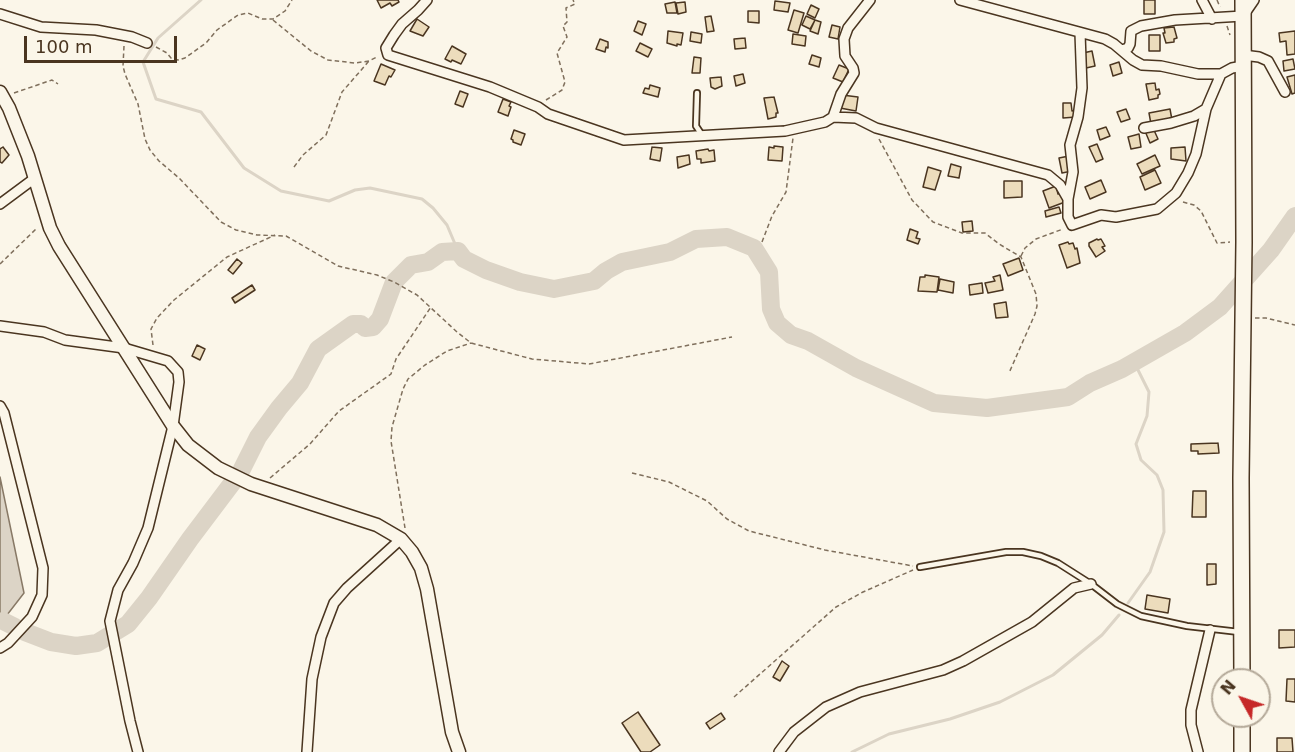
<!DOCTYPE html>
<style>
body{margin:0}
#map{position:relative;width:1295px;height:752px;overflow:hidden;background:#fbf6e9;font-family:"DejaVu Sans",sans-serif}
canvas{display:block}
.north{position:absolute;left:1211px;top:668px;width:60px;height:60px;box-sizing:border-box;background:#fbf6e9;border:2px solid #b4a999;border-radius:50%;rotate:310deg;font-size:16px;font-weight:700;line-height:24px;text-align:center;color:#4a3520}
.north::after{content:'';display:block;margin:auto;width:21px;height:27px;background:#c62828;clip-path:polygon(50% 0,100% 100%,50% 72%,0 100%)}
.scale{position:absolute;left:24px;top:36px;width:153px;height:27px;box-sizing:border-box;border:3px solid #4a3520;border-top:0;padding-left:8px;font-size:18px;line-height:21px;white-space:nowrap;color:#4a3520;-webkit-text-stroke:4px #fbf6e9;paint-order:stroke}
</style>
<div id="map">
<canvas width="1295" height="752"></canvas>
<div class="north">N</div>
<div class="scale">100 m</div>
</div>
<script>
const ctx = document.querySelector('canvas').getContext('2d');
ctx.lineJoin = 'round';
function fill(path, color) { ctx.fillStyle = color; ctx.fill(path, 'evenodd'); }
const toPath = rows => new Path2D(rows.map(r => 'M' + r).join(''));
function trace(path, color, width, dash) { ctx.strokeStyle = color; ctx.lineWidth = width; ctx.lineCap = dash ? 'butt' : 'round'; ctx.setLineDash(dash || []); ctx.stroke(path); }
const water = toPath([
 [0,477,24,593,0,624,0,477]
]);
fill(water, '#dcd4c6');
trace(water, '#887966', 1.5);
trace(toPath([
 [201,0,158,38,143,62,156,99,201,112,244,168,281,191,329,201,355,190,370,188,422,199,433,208,447,225,458,251],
 [1128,603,1150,572,1164,532,1163,490,1157,475,1141,460,1136,444,1147,416,1149,392,1134,362],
 [852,752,889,734,950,719,1000,702,1053,675,1102,635,1119,615]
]), '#dcd4c6', 3);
trace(toPath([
 [240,473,258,437,279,408,300,383,318,349,353,324,361,324,365,328,373,327,380,319,394,282,411,265,428,262,442,252,458,251,464,259,486,270,520,282,554,289,594,281,606,271,622,262,670,252,696,239,727,237,754,248,769,272,771,309,777,323,791,335,808,341,856,368,934,403,987,408,1068,397,1090,383,1122,369,1185,333,1220,307,1271,250,1295,216],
 [3,621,15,627],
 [25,632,51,642,76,646,97,643,128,624,149,598,190,539,233,482]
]), '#dcd4c6', 18);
const building = toPath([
 [377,0,398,0,399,2,392,6,390,3,381,8,377,0],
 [1144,0,1155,0,1155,14,1144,14,1144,0],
 [775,1,790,3,788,12,774,10,775,1],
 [675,2,677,13,667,13,665,4,675,2],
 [685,2,686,12,678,14,676,3,685,2],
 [811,5,819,9,815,18,807,14,811,5],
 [794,10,804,13,798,33,788,30,794,10],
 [748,11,759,11,759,23,748,22,748,11],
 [711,16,714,31,707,32,705,17,711,16],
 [806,16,815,20,810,29,802,25,806,16],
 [417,19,429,27,423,36,410,31,417,19],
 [815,20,821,22,818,34,810,31,815,20],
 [638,21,646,24,642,35,634,31,638,21],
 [832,25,840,27,838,39,829,37,832,25],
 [1174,27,1177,38,1174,39,1174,42,1166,43,1163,33,1165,33,1164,28,1174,27],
 [668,31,683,33,681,45,677,44,677,46,667,43,668,31],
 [1295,31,1295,54,1287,55,1286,41,1280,42,1279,33,1295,31],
 [691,32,702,34,701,43,690,41,691,32],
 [793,34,806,36,805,46,792,44,793,34],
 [1149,35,1160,35,1160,51,1149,51,1149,35],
 [745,38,746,48,735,49,734,39,745,38],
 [600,39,608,42,608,48,606,47,605,52,596,49,600,39],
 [640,43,652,49,648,57,636,51,640,43],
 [452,46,466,54,461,64,452,60,451,62,445,59,452,46],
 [1092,51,1095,66,1086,68,1083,53,1092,51],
 [812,55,821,58,819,67,809,64,812,55],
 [694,57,701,58,700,73,692,73,694,57],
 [1293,59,1295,69,1284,71,1283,61,1293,59],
 [1119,62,1122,73,1113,76,1110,65,1119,62],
 [381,64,395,70,391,77,389,76,385,85,374,81,381,64],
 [839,65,849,69,843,82,833,78,839,65],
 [743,74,745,83,736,86,734,76,743,74],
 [1295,75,1295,93,1292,94,1287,77,1295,75],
 [721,77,722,86,715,89,711,87,710,78,721,77],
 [1155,83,1156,90,1159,89,1160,94,1158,95,1158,98,1149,100,1146,84,1155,83],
 [650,85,660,88,658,97,643,93,645,88,649,89,650,85],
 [460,91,468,94,463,107,455,104,460,91],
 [842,95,858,97,856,111,840,108,842,95],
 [774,97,778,113,776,113,776,117,768,119,764,98,774,97],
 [503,99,511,102,509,106,511,107,508,116,498,112,503,99],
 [1063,103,1071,103,1072,111,1076,110,1076,117,1063,118,1063,103],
 [1126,109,1130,119,1121,122,1117,112,1126,109],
 [1170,109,1172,120,1151,124,1149,113,1170,109],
 [1106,127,1110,136,1100,140,1097,130,1106,127],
 [1153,128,1158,139,1150,143,1145,131,1153,128],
 [514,130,525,134,521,145,513,142,513,140,511,139,514,130],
 [1139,134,1141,147,1131,149,1128,137,1139,134],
 [1097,144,1103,159,1096,162,1089,147,1097,144],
 [774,146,783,147,782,161,768,160,769,147,774,148,774,146],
 [3,147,9,155,2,163,0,162,0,149,3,147],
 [652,147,662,148,660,161,650,159,652,147],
 [1185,147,1186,161,1171,159,1171,148,1185,147],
 [708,149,709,151,714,150,715,161,701,163,701,159,697,159,696,151,708,149],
 [689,155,690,164,678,168,677,157,689,155],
 [1155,155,1160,166,1142,174,1137,164,1155,155],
 [1069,156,1072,171,1062,173,1059,158,1069,156],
 [951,164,961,167,959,178,948,176,951,164],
 [928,167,941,171,935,190,923,187,928,167],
 [1155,170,1161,183,1145,190,1140,177,1155,170],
 [1101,180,1106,192,1090,199,1085,187,1101,180],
 [1004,181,1022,181,1022,197,1004,198,1004,181],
 [1056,186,1058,194,1062,193,1065,202,1049,208,1043,191,1056,186],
 [1059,207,1061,213,1046,217,1045,211,1059,207],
 [972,221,973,231,963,232,962,222,972,221],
 [910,229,918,232,916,238,920,239,918,244,907,240,910,229],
 [1097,239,1098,240,1101,239,1105,246,1102,247,1105,251,1096,257,1089,246,1089,243,1097,239],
 [1068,242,1069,244,1073,243,1075,249,1077,248,1080,263,1067,268,1059,245,1068,242],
 [1019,258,1023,270,1008,276,1003,264,1019,258],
 [237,259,242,263,233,274,228,270,237,259],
 [925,275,939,277,937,292,918,291,920,277,925,277,925,275],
 [1000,275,1003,290,988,293,985,283,995,281,993,277,1000,275],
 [940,279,954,282,953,293,938,290,940,279],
 [982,283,983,293,970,295,969,285,982,283],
 [252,285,255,290,235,303,232,298,252,285],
 [1006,302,1008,317,996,318,994,304,1006,302],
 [197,345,205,349,200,360,192,356,197,345],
 [1218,443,1219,453,1198,454,1198,451,1191,451,1191,444,1218,443],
 [1193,491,1206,491,1206,517,1192,517,1193,491],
 [1207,564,1216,564,1216,584,1207,585,1207,564],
 [1147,595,1170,599,1168,613,1145,609,1147,595],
 [1279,630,1295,630,1295,647,1279,648,1279,630],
 [782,661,789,666,780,681,773,677,782,661],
 [1287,679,1295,679,1295,702,1286,701,1287,679],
 [638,712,660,745,650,752,641,752,622,723,638,712],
 [721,713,725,719,710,729,706,723,721,713],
 [1277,738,1292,738,1293,752,1277,752,1277,738]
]);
fill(building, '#ecdcbc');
trace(building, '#4a3520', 1.5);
const service = toPath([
 [697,93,696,126,702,135],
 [920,567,1006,552,1023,552,1041,556,1058,563,1091,584,1117,604,1141,616,1187,626,1239,632]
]);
const minor = toPath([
 [427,0,418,10,402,24,394,35,386,48,388,55,490,87,538,107,548,114,624,140,785,131,825,122,833,117,841,94,854,73,853,68,845,56,844,39,848,28,870,0],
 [960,0,1105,39,1114,44,1133,60,1142,65,1161,66,1198,74,1221,74,1232,68,1243,66],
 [1202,0,1212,19],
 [0,14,41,27,96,30,132,37,147,43],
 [1122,50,1128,48,1130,44,1131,31,1141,26,1175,20,1243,16,1254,0],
 [1243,55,1259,57,1268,61,1285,92],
 [833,117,856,118,876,128,1048,175,1060,185,1068,199,1068,217,1072,225,1101,215,1116,217,1157,209,1176,193,1188,173,1196,154,1206,109,1221,74],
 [1144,128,1171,123,1194,116,1206,109],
 [1068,199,1073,172,1070,145,1078,117,1082,88,1080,33],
 [0,204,35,178],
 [0,326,44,332,65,340,124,348,168,361,178,372,179,382,173,426,148,528,133,563,118,590,110,621,130,721,138,752],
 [0,406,4,413,43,568,42,595,32,617,8,643,0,648],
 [307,752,312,679,321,637,334,603,347,588,401,539],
 [779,752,794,732,826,707,860,692,943,670,963,661,1032,622,1074,588,1091,584],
 [1198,752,1191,725,1191,710,1210,630]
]);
const tertiary = toPath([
 [0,92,9,108,28,156,50,228,59,246,173,426,188,445,218,468,251,484,377,525,401,539,412,552,421,568,427,589,452,732,459,752]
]);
const trunk = toPath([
 [1242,680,1241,478,1244,242,1243,0],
 [1242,752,1242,716]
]);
trace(service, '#4a3520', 8);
trace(minor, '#4a3520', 12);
trace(tertiary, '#4a3520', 15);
trace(trunk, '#4a3520', 18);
trace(toPath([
 [1217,0,1220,7],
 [273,20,311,51,328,60,355,63,369,61,377,57],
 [1227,26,1230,35],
 [124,46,123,66,125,74,138,104,145,139,150,150,159,161,179,178,221,222,236,230,257,235,286,236,338,266,377,275,394,282,417,295,457,332,471,343,532,359,589,364,732,337],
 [156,47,167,53,171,58,178,60,185,58,206,43,217,30,238,15,248,13,262,19,273,19,285,11,292,0],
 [14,93,52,80,58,84],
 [546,100,562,90,565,82,557,53,567,37,563,26,567,22,566,8,575,4,573,0],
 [879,139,912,200,933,222,962,233,985,233,999,244,1021,257,1036,294,1037,306,1035,314,1009,373],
 [294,167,303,155,326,135,342,92,369,61],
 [1183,202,1194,205,1201,211,1217,243,1230,242],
 [762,242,772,216,786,192,793,138],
 [1021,256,1025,248,1036,239,1063,229],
 [0,264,37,228],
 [1255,318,1266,318,1295,325],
 [153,345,151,329,157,318,174,300,227,257,275,235],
 [632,473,669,482,707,501,727,519,749,531,825,550,913,566],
 [270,478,310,444,339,411,391,374,396,359,431,307],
 [405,528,391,441,392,427,403,389,408,379,425,365,447,351,471,343],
 [734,697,836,607,863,592,913,570]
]), '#7f6f5c', 1.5, [4.5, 3]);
trace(service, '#fbf6e9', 4.5);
trace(minor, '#fbf6e9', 9);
trace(tertiary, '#fbf6e9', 12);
trace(trunk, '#fbf6e9', 15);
</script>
